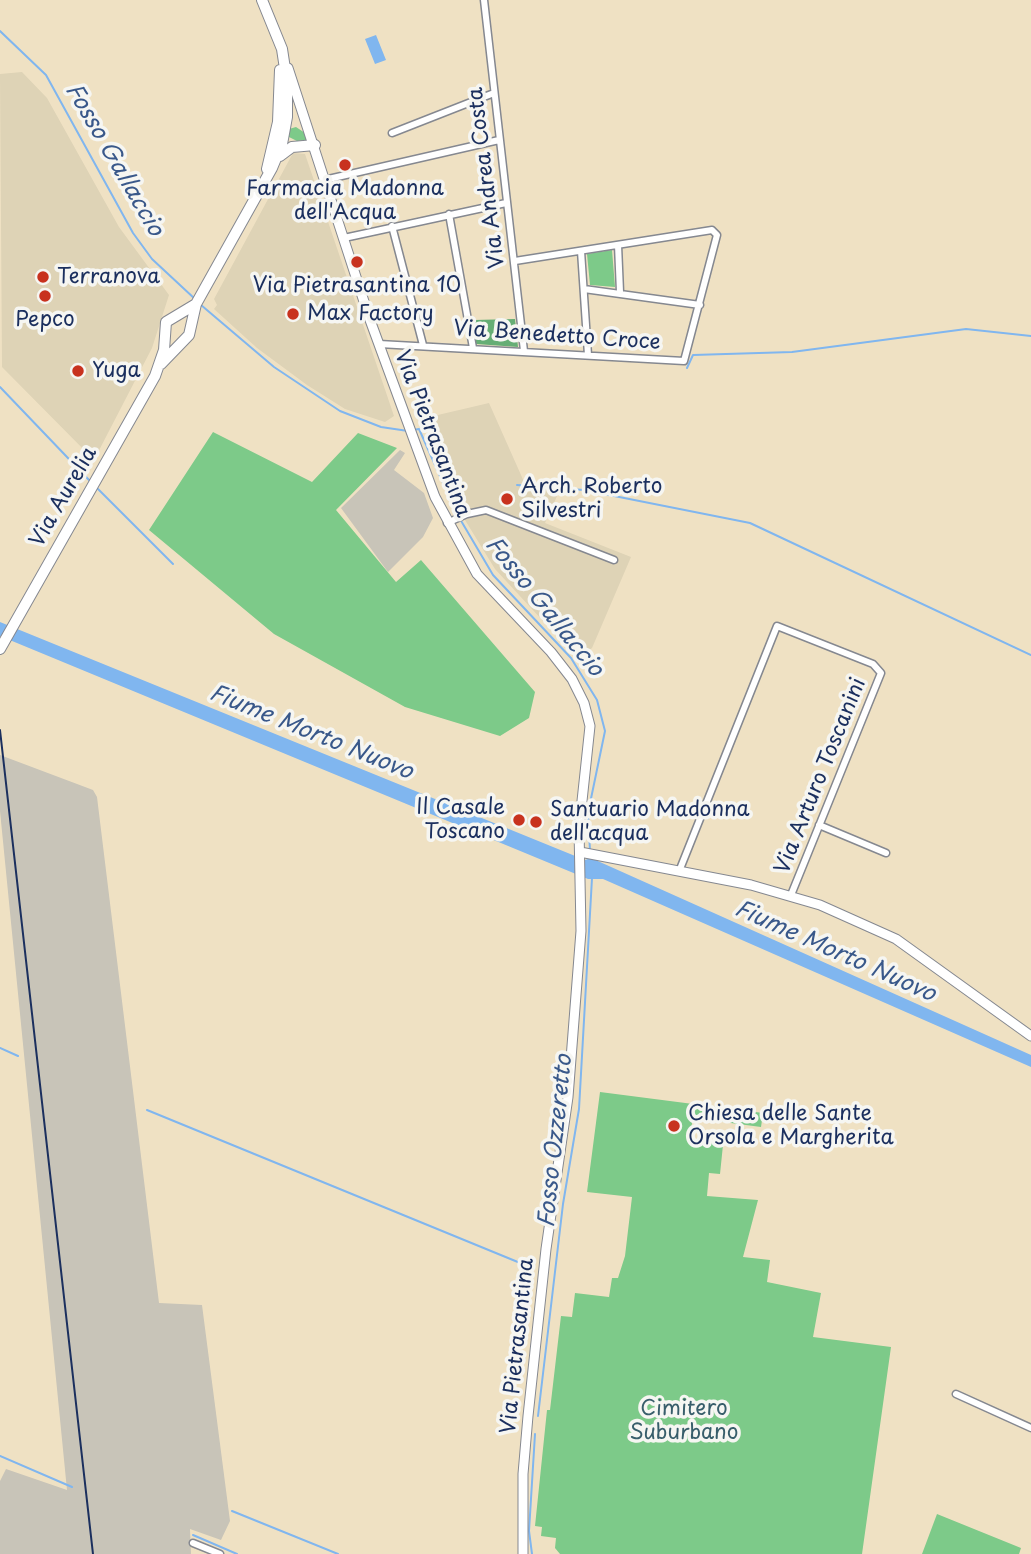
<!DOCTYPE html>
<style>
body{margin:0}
canvas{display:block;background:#efe1c3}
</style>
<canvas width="1031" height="1554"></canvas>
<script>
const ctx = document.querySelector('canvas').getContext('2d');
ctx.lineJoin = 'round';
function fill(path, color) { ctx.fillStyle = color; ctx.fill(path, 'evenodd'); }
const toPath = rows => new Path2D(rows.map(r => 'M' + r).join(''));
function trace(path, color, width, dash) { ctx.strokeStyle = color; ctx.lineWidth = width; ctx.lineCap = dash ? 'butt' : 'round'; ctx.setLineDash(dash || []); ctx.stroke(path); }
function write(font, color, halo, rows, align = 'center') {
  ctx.font = font + ' "Playpen Sans",sans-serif'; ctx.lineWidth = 7; ctx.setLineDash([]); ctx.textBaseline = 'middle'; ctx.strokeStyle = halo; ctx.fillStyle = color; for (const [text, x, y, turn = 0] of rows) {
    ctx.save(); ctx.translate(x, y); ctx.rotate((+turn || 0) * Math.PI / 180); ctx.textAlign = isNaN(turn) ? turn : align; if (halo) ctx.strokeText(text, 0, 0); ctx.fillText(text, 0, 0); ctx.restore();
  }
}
fill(toPath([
 [22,72,47,98,119,227,169,295,152,348,94,460,2,367,0,74],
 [293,153,305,154,394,416,385,422,345,409,307,385,257,348,214,309,217,305,214,299],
 [489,403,525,484,562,485,545,523,631,557,592,648,578,659,495,569,457,507,441,468,425,418]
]), '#ded3b6');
fill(toPath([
 [400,450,405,453,394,470,424,493,433,518,423,537,388,572,341,508],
 [0,755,93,790,97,797,159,1303,202,1305,230,1521,221,1540,190,1529,191,1554,0,1554,0,1481,6,1469,67,1490,0,811]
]), '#c8c4b8');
fill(toPath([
 [296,127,308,135,306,140,297,141,289,137,289,129],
 [612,250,615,287,590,285,587,254],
 [213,432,312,482,358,433,397,448,336,510,396,582,421,560,535,692,529,718,500,736,405,707,274,634,149,530],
 [600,1092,763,1113,761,1127,693,1118,689,1140,723,1145,720,1174,709,1173,707,1196,758,1200,743,1257,770,1260,767,1282,821,1293,813,1337,891,1347,862,1554,560,1554,555,1548,556,1538,541,1536,542,1527,535,1526,547,1410,550,1410,561,1316,572,1317,575,1293,609,1297,612,1278,618,1278,625,1256,632,1197,587,1192],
 [937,1514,1021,1548,1019,1554,922,1554]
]), '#7dca89');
fill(toPath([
 [515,319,518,347,476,344,474,320]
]), '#66ae75');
fill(toPath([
 [376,35,386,60,375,64,365,39],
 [0,622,585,860,591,858,1031,1055,1031,1067,603,879,588,879,0,636]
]), '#80b6ef');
trace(toPath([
 [0,31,46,75,133,233,152,259,195,299],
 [201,305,274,367,340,411,381,427,408,431],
 [687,368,693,355,792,352,966,329,1031,336],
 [0,387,89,480],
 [413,430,419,429,457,514],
 [517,485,584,490,750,523,1031,655],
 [98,489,173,564],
 [460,519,493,575,571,658,597,700,605,731,588,813,590,851],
 [0,1048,18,1056],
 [147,1110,530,1267],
 [538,1416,563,1204,579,1109,592,878],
 [0,1456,72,1487],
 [232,1511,338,1554],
 [193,1535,237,1554],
 [532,1554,529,1531,535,1434]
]), '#80b6ef', 2);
const street = toPath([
 [484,0,524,351],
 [392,133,494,93],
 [324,180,499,140],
 [449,214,473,348],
 [392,226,423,345],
 [344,238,506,203],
 [618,245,620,292],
 [581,251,588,355],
 [584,289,700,305],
 [379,344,684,361,717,235,712,230,515,261],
 [447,523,467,514,486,510,614,560],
 [819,825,886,853],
 [680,869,777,626,873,664,881,673,791,895],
 [956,1394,1031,1428],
 [193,1543,220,1554]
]);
const secondary = toPath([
 [288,68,370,320,435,497,477,574,551,652,572,679,584,703,590,726,579,829,581,931,568,1097,546,1249,528,1416,523,1474,523,1554],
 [580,852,751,885,820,905,896,939,1031,1036]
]);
const primary = toPath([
 [280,156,292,147,315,145],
 [267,169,278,122,280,70],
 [161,364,189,335,196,304,272,168,282,144,287,117,287,82,282,49,262,0],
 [0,649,155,376,164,350,166,322,196,304]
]);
trace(street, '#858890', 9);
trace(secondary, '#858890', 11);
trace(primary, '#858890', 12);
trace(street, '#fff', 6);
trace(secondary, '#fff', 9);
trace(primary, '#fff', 10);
trace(toPath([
 [0,730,93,1554]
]), '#1b2f5e', 2);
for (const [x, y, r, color] of [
 [345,165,7,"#c8321e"],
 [357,262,7,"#c8321e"],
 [43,277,7,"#c8321e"],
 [45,296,7,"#c8321e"],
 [293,314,7,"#c8321e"],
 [78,371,7,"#c8321e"],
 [507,499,7,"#c8321e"],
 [519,820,7,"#c8321e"],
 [536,822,7,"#c8321e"],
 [674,1126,7,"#c8321e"]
]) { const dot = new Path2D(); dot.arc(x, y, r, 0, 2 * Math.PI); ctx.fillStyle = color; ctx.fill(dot); trace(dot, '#f6f6f2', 2.5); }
write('21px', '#1b2f5e', '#f6f6f2', [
 ["Via Andrea Costa",487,178,-97],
 ["Via Benedetto Croce",557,336,4],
 ["Via Pietrasantina",432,434,69],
 ["Via Aurelia",64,497,-60],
 ["Via Arturo Toscanini",821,776,-68],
 ["Via Pietrasantina",518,1346,-84]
]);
write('21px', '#1b2f5e', '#f6f6f2', [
 ["Farmacia Madonna",345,189,"center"],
 ["dell'Acqua",345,213,"center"],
 ["Terranova",57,277],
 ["Via Pietrasantina 10",357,286,"center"],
 ["Max Factory",307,314],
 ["Pepco",45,320,"center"],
 ["Yuga",92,371],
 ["Arch. Roberto",521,487],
 ["Silvestri",521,511],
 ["Il Casale",505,808,"right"],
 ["Toscano",505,832,"right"],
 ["Santuario Madonna",550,810],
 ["dell'acqua",550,834],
 ["Chiesa delle Sante",688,1114],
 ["Orsola e Margherita",688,1138]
], 'left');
write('21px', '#385e6b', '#f6f6f2', [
 ["Cimitero",684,1409],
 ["Suburbano",684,1433]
]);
write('italic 23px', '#39588a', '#f6f6f2', [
 ["Fosso Gallaccio",114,160,60],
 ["Fosso Gallaccio",544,607,51],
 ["Fiume Morto Nuovo",311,733,22],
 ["Fiume Morto Nuovo",835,952,24],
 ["Fosso Ozzeretto",556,1141,-84]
]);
</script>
